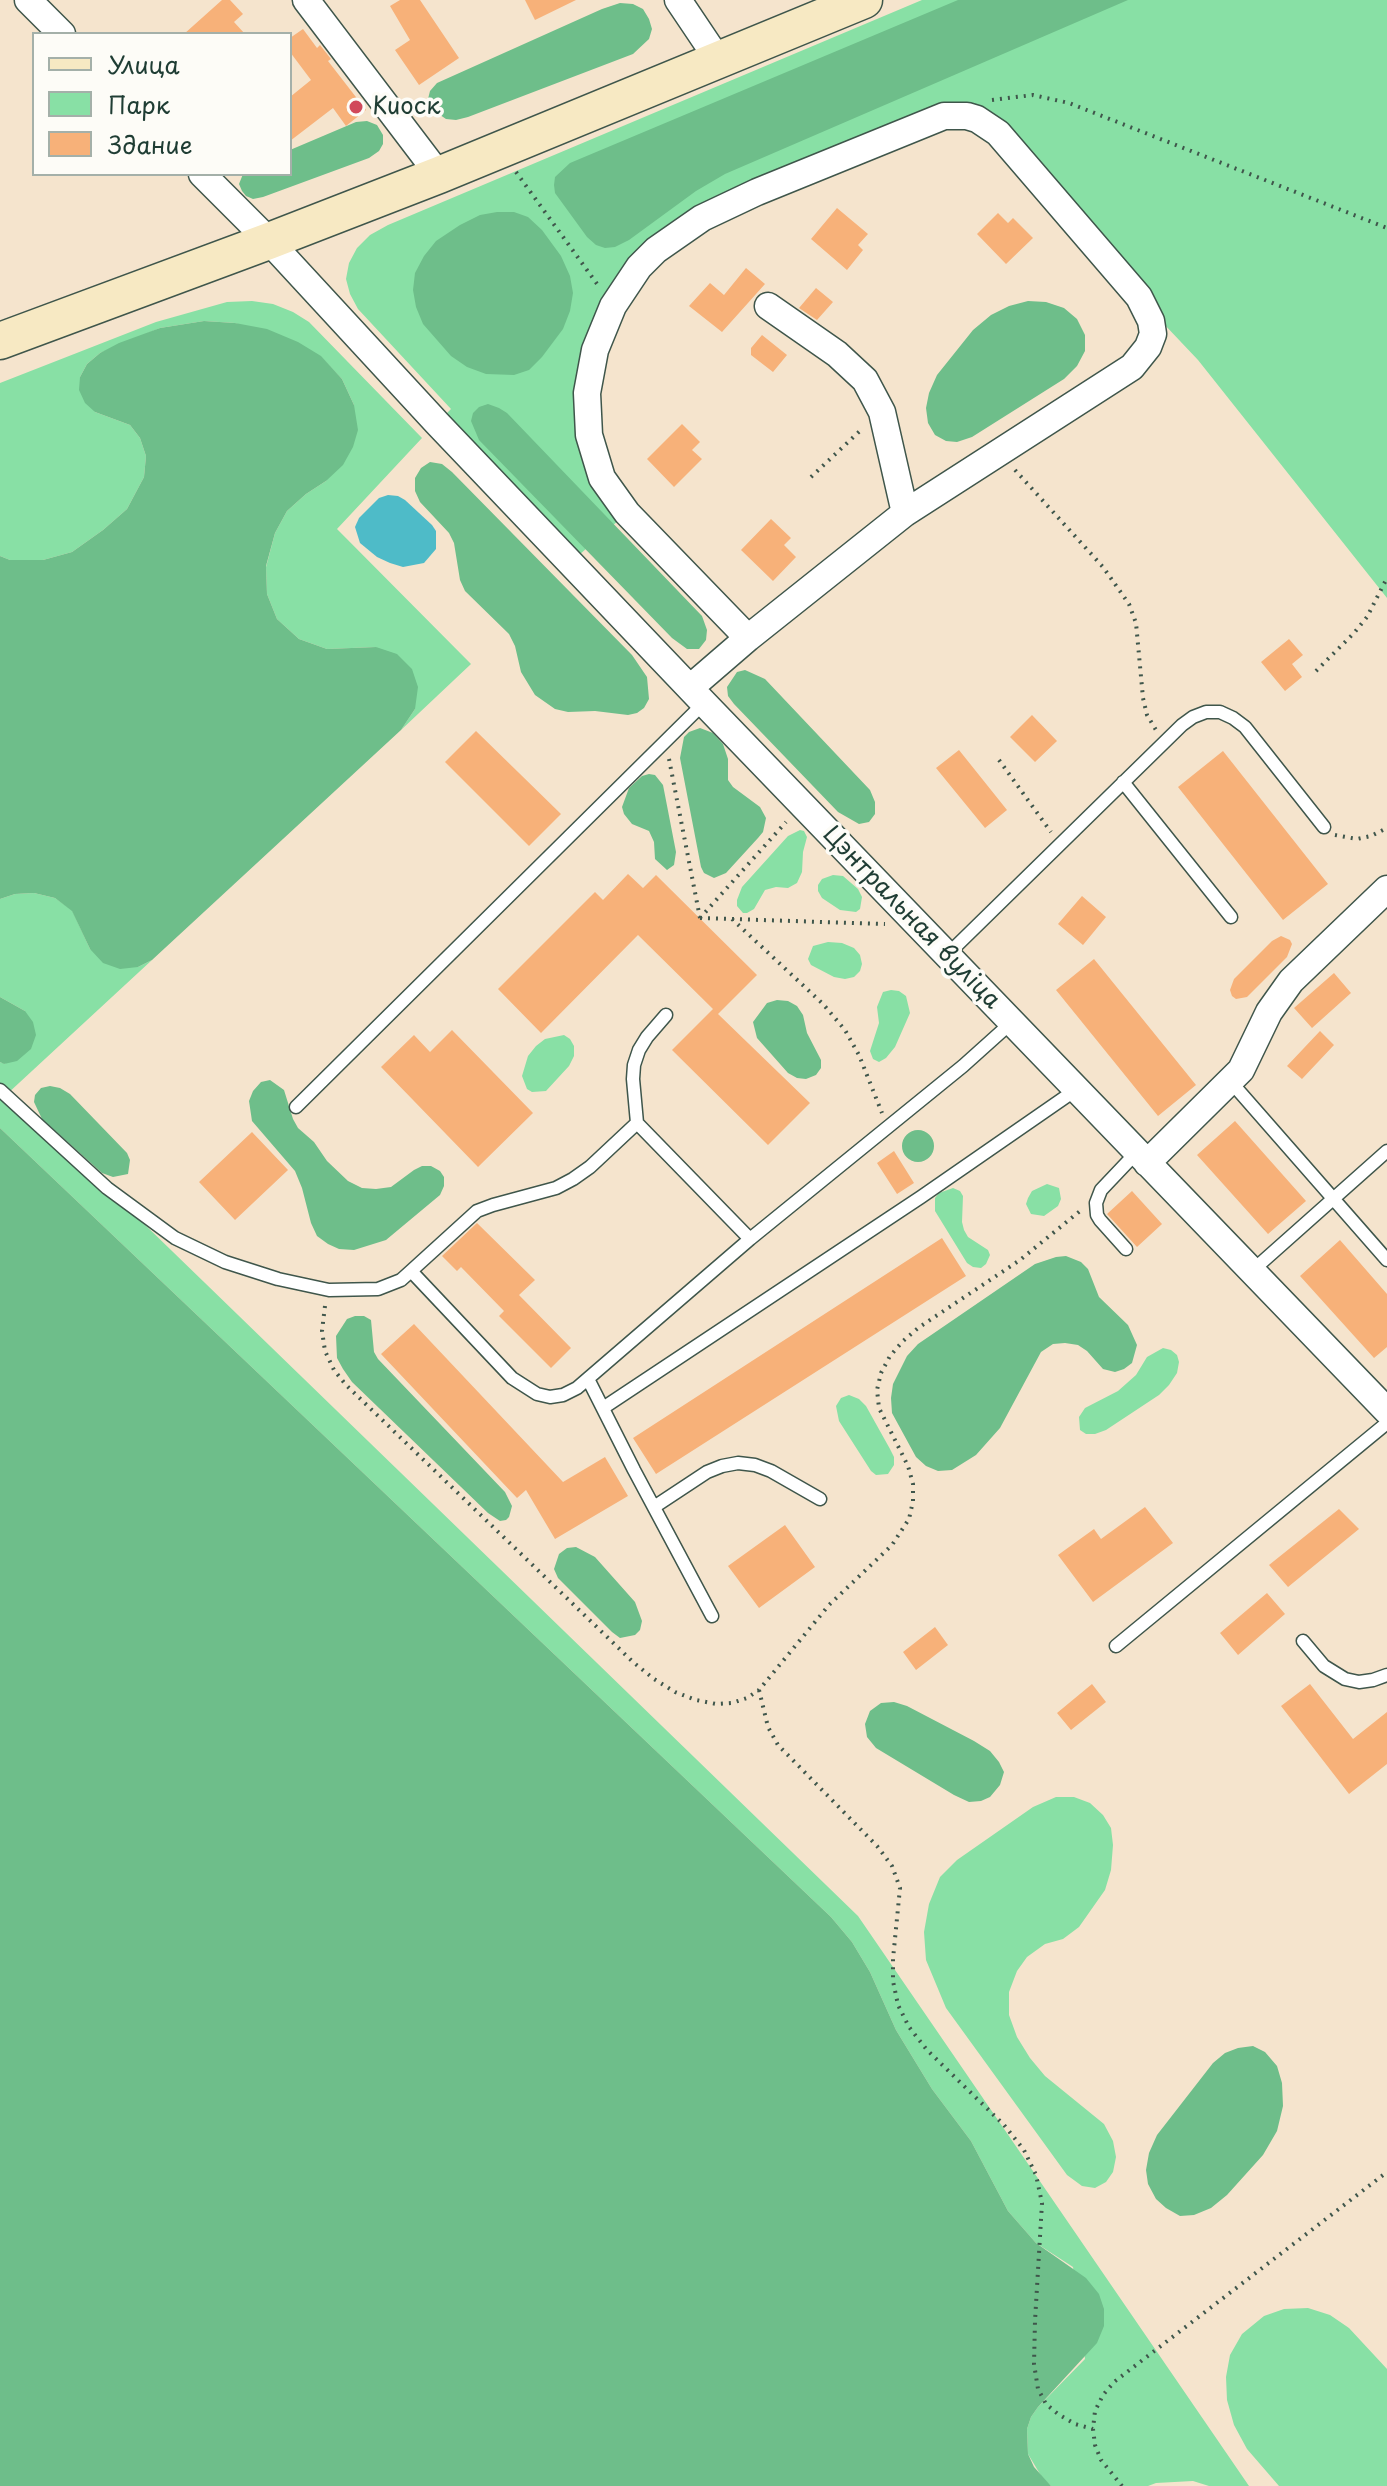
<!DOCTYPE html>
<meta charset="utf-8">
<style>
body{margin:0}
#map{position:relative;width:1387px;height:2486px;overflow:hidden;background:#f5e4cd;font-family:"Playpen Sans",sans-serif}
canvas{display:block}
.legend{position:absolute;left:32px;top:32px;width:260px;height:144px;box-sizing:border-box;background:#fdfcf7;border:2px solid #a4b0a9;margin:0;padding:10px 14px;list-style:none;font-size:24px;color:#1f3d34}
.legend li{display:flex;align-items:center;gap:16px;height:40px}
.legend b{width:40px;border:2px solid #a4b0a9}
</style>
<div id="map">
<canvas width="1387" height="2486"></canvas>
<ul class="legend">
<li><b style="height:10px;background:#f7e9c3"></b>Улица</li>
<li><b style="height:22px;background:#88e0a5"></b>Парк</li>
<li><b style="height:22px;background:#f7b179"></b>Здание</li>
</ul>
</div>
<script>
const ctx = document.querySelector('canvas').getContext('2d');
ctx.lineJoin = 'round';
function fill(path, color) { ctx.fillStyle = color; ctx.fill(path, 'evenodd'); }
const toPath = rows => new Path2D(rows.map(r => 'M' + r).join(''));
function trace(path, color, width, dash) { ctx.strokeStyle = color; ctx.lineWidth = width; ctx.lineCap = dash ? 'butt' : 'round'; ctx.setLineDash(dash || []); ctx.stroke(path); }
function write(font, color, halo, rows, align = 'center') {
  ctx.font = font + ' "Playpen Sans",sans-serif'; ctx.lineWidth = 7; ctx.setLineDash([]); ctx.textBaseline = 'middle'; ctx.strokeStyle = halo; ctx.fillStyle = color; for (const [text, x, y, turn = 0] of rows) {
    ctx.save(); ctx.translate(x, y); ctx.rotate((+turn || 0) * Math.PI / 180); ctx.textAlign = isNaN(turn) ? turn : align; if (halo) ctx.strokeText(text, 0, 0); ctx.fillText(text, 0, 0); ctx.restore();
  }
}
fill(toPath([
 [922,0,1387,0,1387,598,1198,360,967,116,730,204,639,267,587,393,627,513,571,562,437,423,451,409,358,309,350,294,346,279,349,263,357,248,370,235,388,225],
 [252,301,273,304,293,312,309,322,422,438,337,529,471,664,401,730,415,709,376,647,327,649,299,639,277,619,267,594,266,567,275,533,287,511,306,494,326,481,354,405,342,379,320,356,235,323,204,321,160,328,100,353,87,364,80,377,95,412,130,425,140,438,146,456,144,477,127,509,103,530,72,552,43,560,10,560,0,556,0,383,156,322,227,302],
 [800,830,804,831,807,837,803,852,802,872,797,883,788,888,776,887,765,890,754,909,747,913,743,913,737,906,737,900,742,887,788,836],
 [833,875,843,876,858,889,862,897,860,909,856,912,840,910,822,898,818,891,818,885,822,879],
 [34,893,55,898,72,910,90,949,138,967,152,960,6,1095,107,1188,858,1916,1249,2486,1209,2486,1193,2481,1156,2483,1148,2486,1051,2486,1043,2479,1028,2454,1027,2429,1031,2417,1038,2407,1085,2359,1073,2267,1036,2243,1008,2211,971,2141,932,2089,896,2030,870,1972,852,1942,831,1917,0,1128,0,1062,5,1064,25,1011,0,997,0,899,15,894],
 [828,942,842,943,854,948,860,955,862,964,860,971,854,977,845,979,834,977,811,965,808,959,813,946],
 [891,990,899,991,906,996,910,1013,895,1047,886,1058,879,1062,873,1059,870,1051,879,1023,877,1007,883,992],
 [564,1035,570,1039,574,1046,574,1056,569,1066,546,1091,532,1092,527,1089,522,1076,528,1056,536,1046,545,1039],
 [1047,1184,1059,1188,1061,1199,1058,1206,1044,1216,1031,1214,1026,1204,1028,1198,1032,1191],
 [953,1188,960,1191,963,1196,962,1222,964,1230,968,1237,988,1250,990,1255,986,1264,981,1268,973,1267,967,1263,935,1211,935,1198,939,1193],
 [1163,1348,1171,1350,1177,1355,1179,1362,1177,1373,1169,1385,1159,1395,1106,1430,1095,1434,1086,1434,1080,1430,1079,1417,1085,1408,1118,1391,1136,1375,1147,1357],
 [849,1395,859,1399,866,1406,890,1449,894,1457,894,1465,888,1474,876,1475,871,1471,839,1421,836,1406,841,1398],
 [1056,1797,1074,1797,1090,1803,1103,1815,1111,1828,1113,1845,1111,1870,1105,1890,1079,1927,1063,1939,1045,1944,1027,1957,1017,1971,1009,1992,1009,2015,1017,2037,1030,2058,1045,2076,1104,2124,1113,2141,1116,2157,1113,2172,1106,2182,1095,2188,1082,2186,1067,2175,946,2008,926,1960,924,1932,929,1904,940,1877,957,1860,1033,1807],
 [1308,2308,1330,2315,1349,2328,1387,2369,1387,2486,1279,2486,1247,2449,1234,2425,1227,2400,1226,2377,1230,2355,1242,2334,1264,2316,1284,2309]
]), '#88e0a5');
fill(toPath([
 [958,0,1128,0,725,174,696,191,629,240,615,247,605,248,596,245,587,237,555,193,554,185,555,177,570,163],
 [620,3,633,4,643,9,649,19,652,29,649,39,633,54,468,117,456,120,446,119,430,108,428,99,430,91,437,83,602,9],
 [367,121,377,125,383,135,383,144,379,151,369,158,263,197,253,199,246,196,242,191,239,184,243,174,290,174,290,150,356,122],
 [497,212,514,212,528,217,542,230,561,256,570,276,573,293,570,311,563,329,542,357,529,370,514,375,486,374,467,367,451,356,423,324,416,307,413,290,415,273,424,256,436,241,460,225,480,215],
 [1028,301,1046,302,1064,308,1077,319,1085,335,1085,351,1077,366,1064,379,972,437,957,442,946,441,935,435,928,423,926,408,929,393,937,375,973,330,991,315,1009,306],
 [204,321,235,323,267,329,298,342,321,356,342,379,354,405,358,430,353,447,343,465,326,481,306,494,287,511,275,533,266,566,267,594,277,619,299,639,327,649,376,647,397,654,412,669,418,687,415,709,401,730,152,960,138,967,120,969,103,963,90,949,72,911,55,898,34,893,15,894,0,899,0,556,10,560,43,560,72,552,103,530,127,509,144,477,146,456,140,438,130,425,95,412,85,403,79,390,80,377,87,364,100,353,119,343,160,328],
 [488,404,499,408,507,413,702,616,707,630,706,640,699,649,687,649,672,638,479,440,471,421,473,413,479,407],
 [430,462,442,464,452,472,632,655,647,677,649,699,644,708,637,713,628,715,595,711,568,712,555,709,535,695,521,672,515,646,509,634,465,591,460,580,454,543,449,533,420,502,415,491,415,478,421,468],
 [745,670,765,679,870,790,875,802,875,814,869,822,859,824,838,812,734,704,728,696,727,687,737,672],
 [700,728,713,733,723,744,728,759,728,780,733,787,760,807,766,818,763,832,758,838,726,873,714,878,704,873,701,867,680,758,684,737,689,732],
 [649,774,655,775,663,785,676,852,674,865,667,870,655,859,654,842,649,831,632,824,624,814,622,807,629,788,642,776],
 [0,997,25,1011,33,1022,36,1035,31,1049,17,1061,4,1064,0,1062],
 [777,1000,788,1001,797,1006,803,1015,807,1033,821,1060,821,1068,816,1075,806,1079,797,1078,788,1073,757,1038,753,1022,767,1003],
 [270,1080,284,1090,293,1119,298,1128,314,1142,327,1161,348,1181,362,1188,376,1189,391,1187,414,1170,422,1166,431,1166,440,1171,444,1177,444,1186,440,1195,386,1240,354,1250,339,1249,328,1244,317,1236,311,1223,302,1188,295,1171,252,1121,249,1101,253,1091,261,1082],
 [50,1086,60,1088,70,1094,127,1153,130,1160,128,1174,113,1177,102,1173,42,1119,34,1102,35,1095,41,1088],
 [0,1128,831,1917,852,1942,870,1972,896,2030,932,2089,971,2141,1008,2211,1036,2243,1086,2278,1099,2294,1104,2309,1104,2326,1097,2343,1038,2407,1031,2417,1027,2429,1028,2454,1034,2467,1051,2486,0,2486],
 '902 1146a16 16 0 1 1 32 0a16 16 0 1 1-32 0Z',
 [1066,1256,1081,1262,1088,1269,1099,1297,1128,1325,1137,1345,1132,1363,1124,1369,1115,1372,1103,1369,1087,1351,1078,1345,1065,1343,1053,1344,1041,1352,1000,1428,976,1455,952,1470,938,1471,926,1466,916,1457,892,1413,891,1398,893,1384,907,1356,918,1344,1035,1264,1056,1257],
 [355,1316,364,1316,371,1320,374,1352,378,1359,505,1492,512,1506,509,1517,506,1520,500,1521,488,1513,352,1382,343,1369,337,1358,336,1336,347,1319],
 [576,1547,595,1557,635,1602,642,1621,640,1630,635,1635,620,1638,612,1632,558,1578,554,1569,559,1554,567,1548],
 [894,1702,907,1706,974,1741,990,1751,999,1762,1004,1772,1000,1785,990,1797,981,1801,969,1802,954,1795,876,1748,867,1737,865,1724,870,1711,881,1703],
 [1253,2046,1265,2052,1277,2066,1282,2083,1283,2106,1277,2131,1263,2155,1227,2195,1211,2208,1194,2215,1180,2216,1166,2208,1156,2199,1148,2184,1146,2170,1149,2153,1157,2135,1213,2063,1225,2053,1238,2048]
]), '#6ebe8a');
fill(toPath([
 [388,495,398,496,405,500,432,525,436,531,436,549,424,563,403,567,390,563,377,557,360,543,355,527,359,518,379,498]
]), '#4ebbc8');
fill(toPath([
 [222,0,230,0,243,14,234,22,245,34,184,34],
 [400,0,420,0,459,58,419,85,395,50,410,40,390,6],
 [525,0,576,0,535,20],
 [303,29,317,48,320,45,331,59,328,61,366,110,346,126,333,108,290,141,290,97,311,80,290,52,290,38],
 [837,208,868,234,858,245,863,250,847,270,811,239],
 [998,213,1008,223,1013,218,1033,238,1006,264,977,234],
 [746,268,765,284,722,332,689,306,710,283,724,295],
 [816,288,833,302,817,320,799,308],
 [762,335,787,355,773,372,751,355,751,348],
 [682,424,700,442,692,450,702,459,674,487,647,459],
 [771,519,791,538,784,545,796,557,773,581,741,550],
 [1289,639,1303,655,1292,664,1302,677,1285,691,1261,662],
 [1032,715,1057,741,1035,762,1010,737],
 [476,731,561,814,529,846,445,762],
 [959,750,1007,810,985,828,936,768],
 [1223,751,1328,884,1283,920,1178,787],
 [628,874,643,888,656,875,757,975,718,1014,810,1103,768,1145,672,1050,713,1009,638,935,541,1033,498,989,595,892,603,900],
 [1082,896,1106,917,1083,945,1058,924],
 [1281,936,1290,940,1292,944,1287,957,1247,997,1236,999,1232,996,1230,990,1234,979,1272,941],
 [1094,959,1196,1085,1158,1116,1056,990],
 [1334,973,1351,993,1312,1028,1294,1008],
 [452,1030,533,1113,478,1167,381,1067,414,1035,430,1052],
 [1320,1031,1334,1045,1302,1079,1287,1066],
 [1235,1121,1306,1201,1268,1234,1197,1155],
 [252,1132,288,1170,235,1220,199,1182],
 [894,1151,914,1183,897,1194,877,1163],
 [1132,1191,1162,1224,1137,1247,1107,1214],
 [477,1223,535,1280,519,1295,571,1348,551,1368,499,1316,504,1311,461,1267,457,1271,442,1256],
 [942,1238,966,1276,656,1474,633,1438],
 [1340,1240,1387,1294,1387,1347,1374,1358,1300,1276],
 [414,1324,563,1482,605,1457,628,1496,555,1539,526,1490,517,1498,381,1354],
 [1145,1507,1173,1543,1093,1602,1058,1555,1094,1529,1101,1539],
 [1339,1509,1359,1529,1288,1587,1269,1565],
 [785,1525,815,1567,759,1608,728,1566],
 [1267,1593,1285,1614,1238,1655,1220,1633],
 [935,1627,948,1645,916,1670,903,1652],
 [1092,1684,1106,1702,1071,1730,1057,1713],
 [1310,1684,1353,1739,1387,1712,1387,1764,1349,1794,1281,1706]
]), '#f7b179');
const service = toPath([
 [1123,782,1231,917],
 [947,955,1182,725,1193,717,1206,712,1220,712,1233,718,1245,727,1324,827],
 [1231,1082,1387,1260],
 [0,1090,107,1188,175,1238,225,1262,278,1279,329,1290,378,1289,401,1280,411,1271,512,1378,537,1394,550,1397,563,1395,577,1388,750,1239,963,1066,1012,1022],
 [296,1107,704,703],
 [637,1123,633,1079,634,1065,639,1050,647,1037,666,1015],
 [1126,1249,1100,1220,1097,1215,1096,1203,1101,1190,1137,1152],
 [411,1271,477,1211,493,1205,556,1188,573,1179,590,1167,637,1123,750,1239],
 [1252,1271,1387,1151],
 [588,1379,634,1470,712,1616],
 [603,1408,921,1197,1077,1089],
 [654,1507,707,1472,722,1466,738,1463,755,1465,771,1471,820,1499],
 [1303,1641,1324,1666,1345,1679,1359,1682,1373,1680,1387,1675],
 [1116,1646,1387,1423]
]);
const minor = toPath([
 [28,0,62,34],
 [306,0,439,175],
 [678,0,719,61],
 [202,174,269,241,437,423,704,703,1387,1411],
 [768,306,837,354,865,380,882,412,905,513],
 [690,688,748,638,627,513,602,478,589,435,587,393,595,350,613,306,639,267,656,250,702,218,757,192,944,116,967,116,977,119,998,133,1139,297,1151,321,1153,334,1148,347,1132,367,905,513,748,638],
 [1147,1163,1241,1070,1269,1012,1291,981,1387,889]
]);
const secondary = toPath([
 [0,341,269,241,439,175,864,0]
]);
trace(service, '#3f564b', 15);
trace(minor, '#3f564b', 29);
trace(secondary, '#3f564b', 39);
trace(toPath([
 [992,100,1033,95,1069,103,1387,228],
 [516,172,600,288],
 [1015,470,1103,567,1129,604,1136,623,1143,698,1147,715,1156,730],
 [811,477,862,429],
 [1316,671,1354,633,1367,617,1387,578],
 [669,759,700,918],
 [999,760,1051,832],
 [1335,835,1357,839,1371,836,1387,828],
 [700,918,885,924],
 [700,918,786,822],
 [732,919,823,1004,845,1030,859,1055,882,1113],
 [325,1306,322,1331,325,1351,334,1370,346,1385,633,1662,654,1679,675,1692,696,1700,716,1704,732,1703,747,1698,759,1690,829,1605,892,1545,909,1519,913,1501,913,1484,908,1466,879,1408,877,1390,881,1373,890,1356,903,1341,918,1328,1020,1260,1080,1211],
 [759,1690,768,1727,778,1745,877,1846,892,1866,900,1888,893,1959,893,1981,898,2005,909,2027,927,2050,1004,2125,1024,2150,1036,2175,1042,2203,1035,2321,1034,2364,1038,2389,1046,2404,1058,2414,1075,2424,1093,2429],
 [1122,2486,1101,2460,1095,2445,1093,2429,1095,2411,1103,2395,1114,2382,1387,2172]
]), '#3f564b', 4, [2, 6]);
trace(service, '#fff', 12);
trace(minor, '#fff', 26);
trace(secondary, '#f7e9c3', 36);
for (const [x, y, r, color] of [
 [356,107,8,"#d1495b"]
]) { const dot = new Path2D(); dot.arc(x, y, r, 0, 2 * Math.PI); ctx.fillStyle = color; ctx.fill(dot); trace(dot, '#fdfcf7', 3); }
write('24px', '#1f3d34', '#fdfcf7', [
 ["Киоск",372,107]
], 'left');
write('24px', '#1f3d34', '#fdfcf7', [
 ["Цэнтральная вуліца",911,918,46]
]);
</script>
